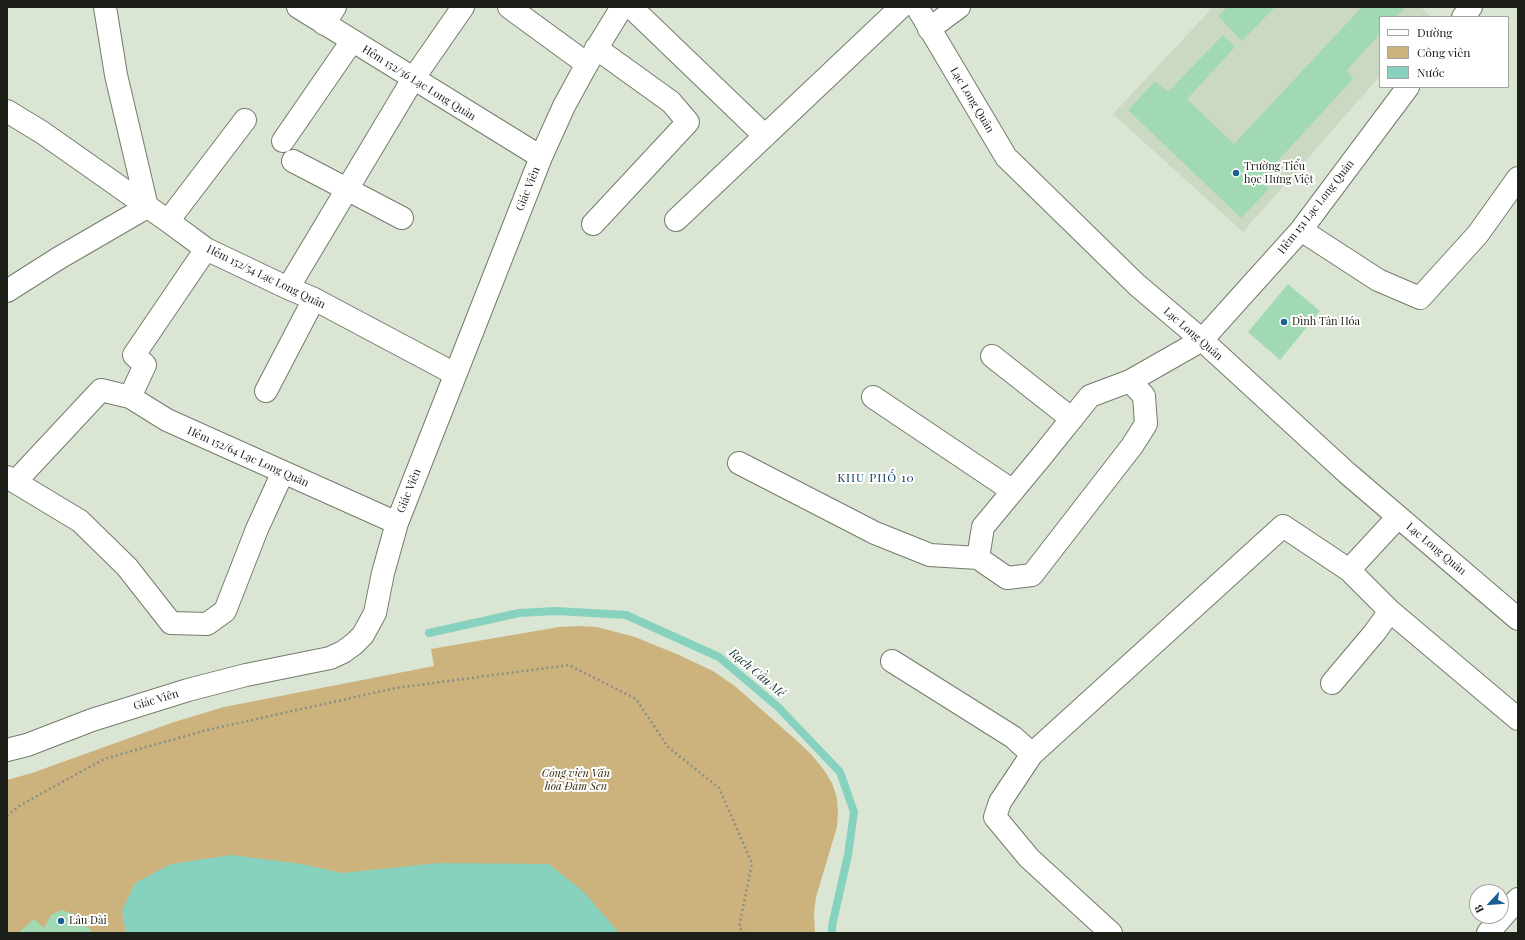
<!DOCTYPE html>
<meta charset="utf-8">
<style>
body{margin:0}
#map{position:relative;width:1525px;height:940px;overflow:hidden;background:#dbe5d3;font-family:"Playfair Display",serif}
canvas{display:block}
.frame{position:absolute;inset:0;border:8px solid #1b1f18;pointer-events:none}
.legend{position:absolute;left:1379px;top:16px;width:130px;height:72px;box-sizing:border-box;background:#fff;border:1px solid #a4a5a3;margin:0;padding:5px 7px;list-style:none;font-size:12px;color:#1b1f18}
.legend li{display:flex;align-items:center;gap:8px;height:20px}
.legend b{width:20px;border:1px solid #a4a5a3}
.north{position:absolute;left:1469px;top:884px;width:40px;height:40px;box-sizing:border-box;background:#fff;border:1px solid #a4a5a3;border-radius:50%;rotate:244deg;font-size:11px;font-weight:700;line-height:16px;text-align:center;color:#1b1f18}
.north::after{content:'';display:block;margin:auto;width:14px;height:18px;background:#196195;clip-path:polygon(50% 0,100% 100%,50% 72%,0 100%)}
</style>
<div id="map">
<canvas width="1525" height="940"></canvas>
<div class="frame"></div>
<ul class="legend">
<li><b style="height:5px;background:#fff"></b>Đường</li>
<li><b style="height:11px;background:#ccb37e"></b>Công viên</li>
<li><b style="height:11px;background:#87d2bf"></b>Nước</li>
</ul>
<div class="north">B</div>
</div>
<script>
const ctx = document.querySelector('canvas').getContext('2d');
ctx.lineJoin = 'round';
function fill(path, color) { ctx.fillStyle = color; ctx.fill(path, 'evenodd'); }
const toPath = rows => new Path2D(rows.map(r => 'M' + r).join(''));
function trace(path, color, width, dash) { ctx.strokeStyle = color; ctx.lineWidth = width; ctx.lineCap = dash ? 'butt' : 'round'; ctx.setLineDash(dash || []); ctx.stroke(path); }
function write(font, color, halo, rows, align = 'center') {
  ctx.font = font + ' "Playfair Display",serif'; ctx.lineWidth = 4; ctx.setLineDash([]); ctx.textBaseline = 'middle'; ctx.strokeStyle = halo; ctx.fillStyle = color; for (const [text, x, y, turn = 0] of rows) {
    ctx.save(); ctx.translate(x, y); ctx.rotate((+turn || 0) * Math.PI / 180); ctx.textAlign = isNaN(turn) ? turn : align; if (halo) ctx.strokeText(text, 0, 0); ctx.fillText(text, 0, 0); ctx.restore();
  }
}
fill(toPath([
 [1213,7,1421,7,1431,17,1380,17,1380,76,1243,232,1113,114]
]), '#ccd9c2');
fill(toPath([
 [578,626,597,627,635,637,679,655,713,671,736,687,796,740,811,754,824,770,832,783,837,798,838,813,837,827,816,897,814,913,815,933,7,933,7,780,32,773,171,723,224,707,434,666,431,649,559,627]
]), '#ccb37e');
fill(toPath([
 [231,855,302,864,342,873,439,863,549,864,584,892,619,933,126,933,122,911,135,883,171,864]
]), '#87d2bf');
trace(toPath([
 [429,633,519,613,556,611,626,615,719,657,778,707,840,772,854,812,848,855,832,926,832,933]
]), '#87d2bf', 8);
fill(toPath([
 [1227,7,1275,7,1242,41,1218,16],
 [1360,7,1406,7,1396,17,1380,17,1380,34,1347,70,1353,79,1261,179,1269,189,1241,218,1128,110,1155,81,1168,92,1223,35,1235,47,1187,99,1234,144,1361,8],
 [1288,284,1320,311,1280,360,1248,332],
 [61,910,71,913,73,918,75,927,83,924,90,929,92,933,18,933,34,919,44,928,51,915]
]), '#a1dab2');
const minor = toPath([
 [298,7,541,157],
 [509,7,587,64],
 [631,7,765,136],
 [1463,17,1471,7],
 [324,24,335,7],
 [929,29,959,7],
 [7,111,43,133,168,221,206,249,288,288,314,299,455,374],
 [283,141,352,41],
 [293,161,402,218],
 [676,220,901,7],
 [168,221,245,120],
 [593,224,688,122,671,102,596,48],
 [1301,230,1378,280,1420,298,1478,234,1518,178],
 [288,288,413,79,463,7],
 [7,291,59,258,147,207,116,75,105,7],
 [992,356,1072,419],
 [1130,381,1144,396,1146,424,1132,446,1032,575,1007,578,978,558,983,527,1041,457,1090,396,1130,381,1202,340,1301,230,1408,87],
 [266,391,314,299],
 [130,397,145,365,134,355,206,249],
 [873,397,1013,491],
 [739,463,875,533,930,555,978,558],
 [7,477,80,521,127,567,171,623,207,624,225,611,257,529,283,472],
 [16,481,101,390,130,397,167,420,397,523],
 [1390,611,1518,719],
 [892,661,1013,737,1032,754],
 [1332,683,1375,632,1390,611,1349,570,1398,517],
 [7,750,27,745,92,720,188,690,246,675,330,658,343,652,354,644,363,635,375,613,383,573,397,523,541,157,564,106,587,64,622,7],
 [1111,933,1029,858,995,817,1000,802,1032,754,1283,526,1349,570],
 [1488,933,1518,899]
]);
const major = toPath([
 [917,7,1006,157,1137,285,1202,340,1347,473,1518,619]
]);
trace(minor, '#737c6b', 24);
trace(major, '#737c6b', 24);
trace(toPath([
 [7,816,19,806,104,759,207,730,396,688,569,665,636,699,668,747,719,788,752,863,739,927,744,933]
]), '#899083', 2.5, [2, 3]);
trace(minor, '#fff', 22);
trace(major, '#fff', 22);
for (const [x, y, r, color] of [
 [1236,173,4,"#196195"],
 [1284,322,4,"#196195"],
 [61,921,4,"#196195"]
]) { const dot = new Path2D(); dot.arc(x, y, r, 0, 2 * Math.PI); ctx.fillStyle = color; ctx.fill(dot); trace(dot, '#fff', 1.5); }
write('11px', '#1b1f18', '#fff', [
 ["Hẻm 152/36 Lạc Long Quân",419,83,32],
 ["Lạc Long Quân",972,100,59],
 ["Giác Viên",528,189,-68],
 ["Hẻm 151 Lạc Long Quân",1316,207,-52],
 ["Hẻm 152/54 Lạc Long Quân",266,277,26],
 ["Lạc Long Quân",1193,334,41],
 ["Hẻm 152/64 Lạc Long Quân",248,457,24],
 ["Giác Viên",409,491,-68],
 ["Lạc Long Quân",1436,549,40],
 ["Giác Viên",156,700,-17]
]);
write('11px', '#1b1f18', '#fff', [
 ["Trường Tiểu",1244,167],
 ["học Hưng Việt",1244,180],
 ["Đình Tân Hóa",1292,322],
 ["Lâu Đài",69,921]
], 'left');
write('italic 11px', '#35290f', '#fff', [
 ["Công viên Văn",576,774],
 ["hóa Đầm Sen",576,787]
]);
ctx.letterSpacing = '1px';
write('12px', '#104064', '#fff', [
 ["KHU PHỐ 10",876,478]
]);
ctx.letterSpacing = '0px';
write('italic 12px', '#11352d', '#fff', [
 ["Rạch Cầu Mé",757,673,40]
]);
</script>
